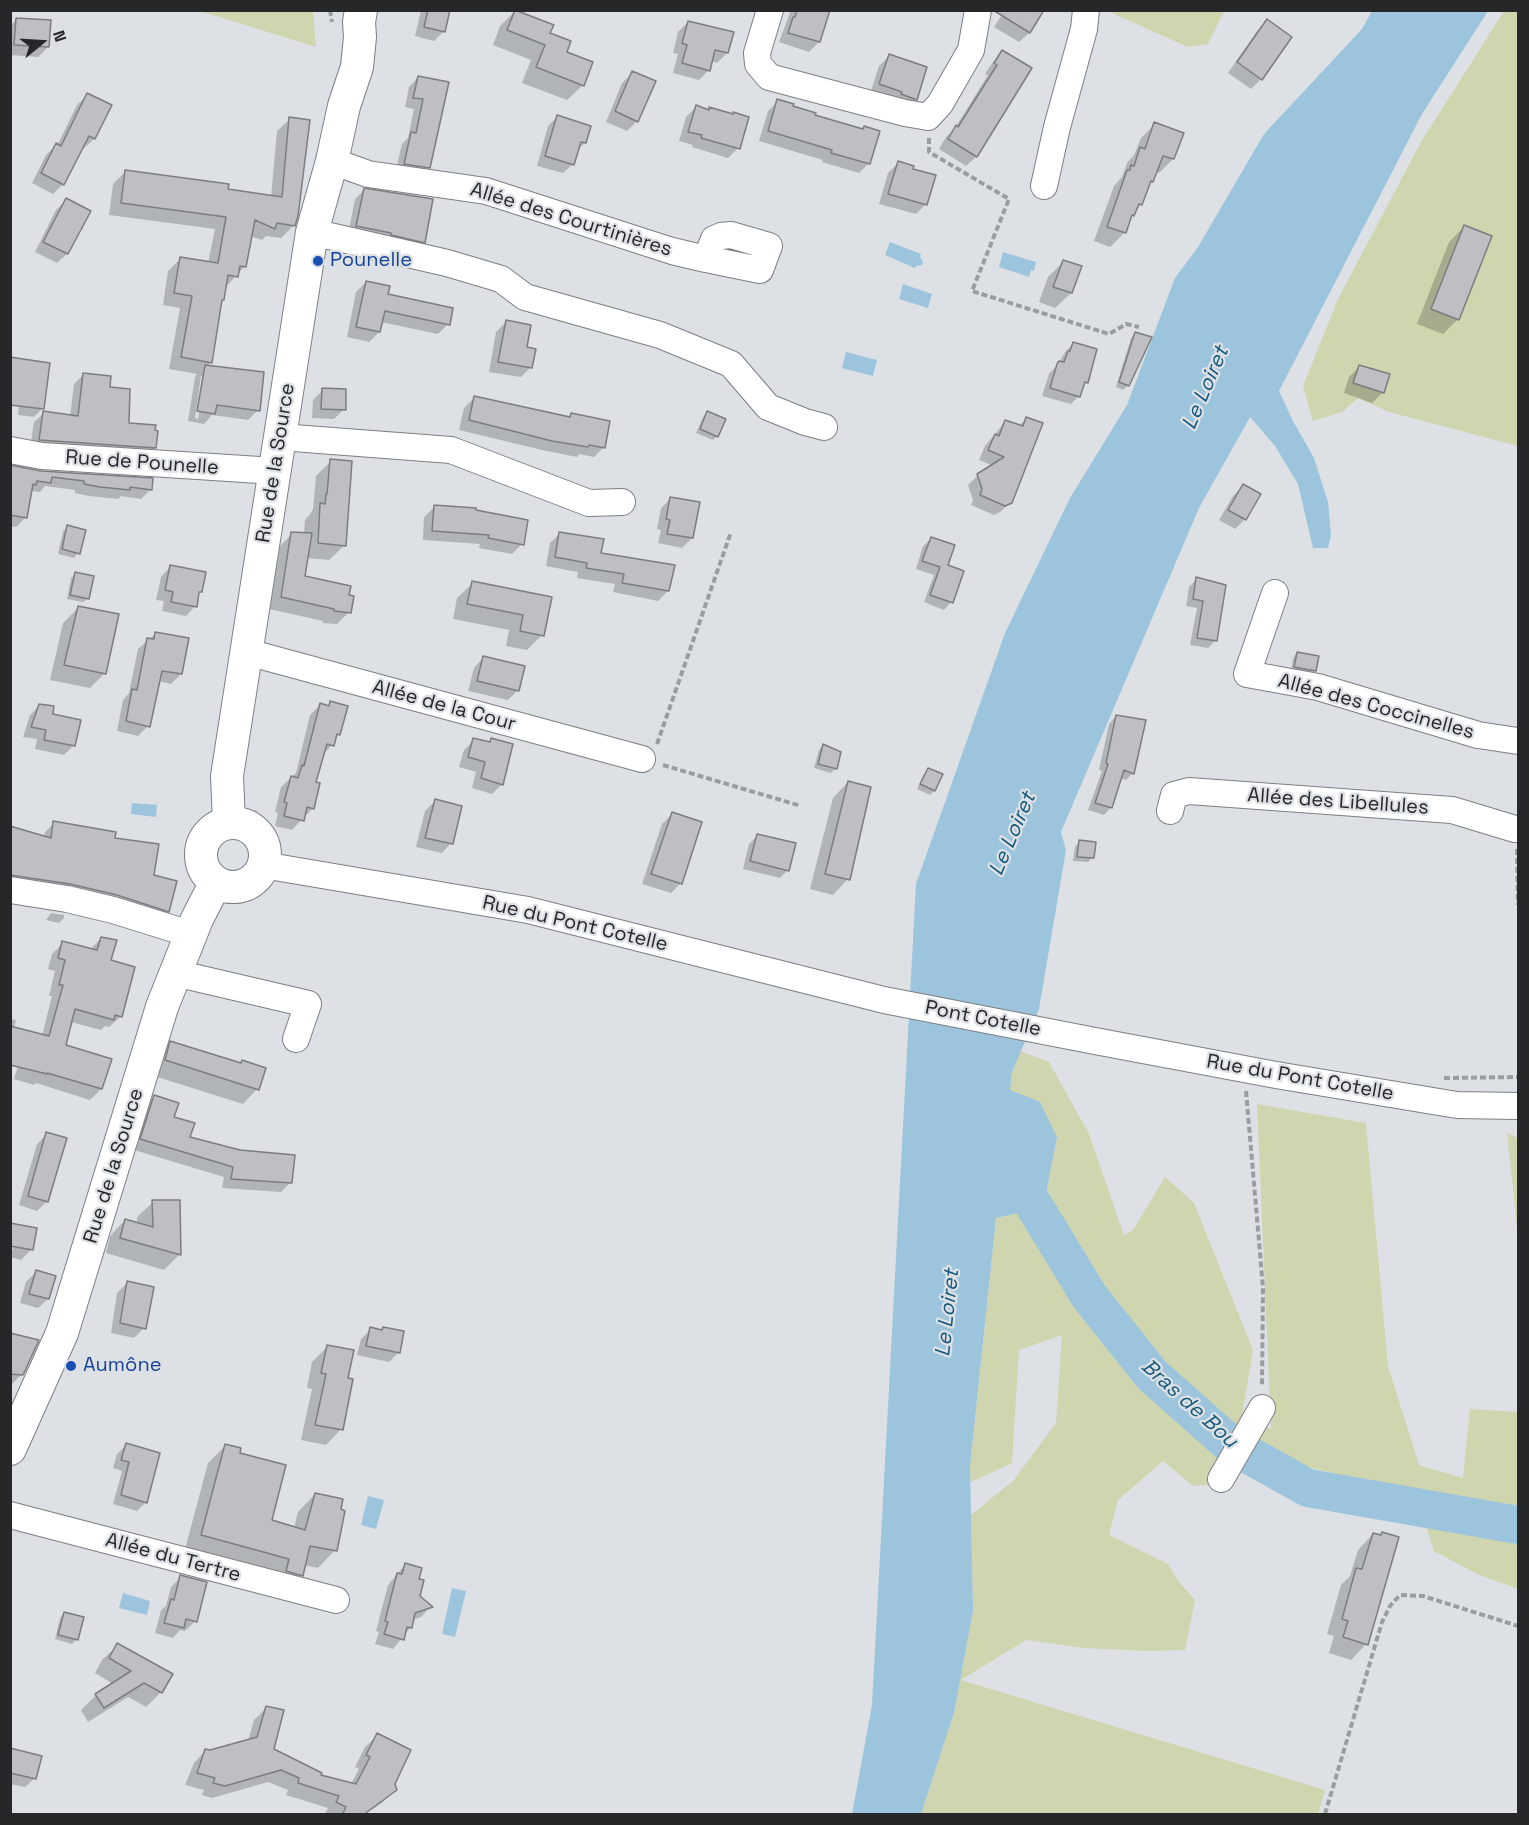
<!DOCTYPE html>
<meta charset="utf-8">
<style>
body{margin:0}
#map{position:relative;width:1529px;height:1825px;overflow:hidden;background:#dde1e5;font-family:"Space Grotesk",sans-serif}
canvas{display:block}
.frame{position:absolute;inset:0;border:12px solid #262729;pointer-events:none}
.north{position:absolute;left:12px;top:12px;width:60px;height:60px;-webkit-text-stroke:4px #dde1e5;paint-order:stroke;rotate:72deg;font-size:16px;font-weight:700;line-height:24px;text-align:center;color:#262729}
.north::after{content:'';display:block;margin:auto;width:21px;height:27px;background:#262729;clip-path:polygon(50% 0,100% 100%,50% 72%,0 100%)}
</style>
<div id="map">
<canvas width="1529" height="1825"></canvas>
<div class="frame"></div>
<div class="north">N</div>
</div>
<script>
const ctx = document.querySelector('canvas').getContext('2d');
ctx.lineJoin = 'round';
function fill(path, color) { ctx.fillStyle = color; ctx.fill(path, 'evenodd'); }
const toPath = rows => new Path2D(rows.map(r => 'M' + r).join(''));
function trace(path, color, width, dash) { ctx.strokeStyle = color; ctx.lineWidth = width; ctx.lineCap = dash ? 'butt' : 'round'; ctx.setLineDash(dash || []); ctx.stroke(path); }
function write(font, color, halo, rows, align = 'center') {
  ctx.font = font + ' "Space Grotesk",sans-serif'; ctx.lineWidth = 4.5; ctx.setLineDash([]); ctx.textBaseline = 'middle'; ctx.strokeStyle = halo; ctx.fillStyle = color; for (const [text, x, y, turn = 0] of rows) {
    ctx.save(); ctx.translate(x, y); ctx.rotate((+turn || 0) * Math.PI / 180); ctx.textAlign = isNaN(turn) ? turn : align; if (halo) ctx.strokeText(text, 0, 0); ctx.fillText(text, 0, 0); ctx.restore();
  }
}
fill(toPath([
 [200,11,313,11,316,47],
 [1111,11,1224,11,1208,44,1188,47,1114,14],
 [1504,11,1518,11,1518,446,1389,412,1358,398,1342,412,1313,421,1303,386,1338,299,1421,142],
 [1020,1051,1049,1062,1089,1134,1124,1235,1133,1230,1165,1177,1194,1203,1253,1350,1242,1416,1271,1429,1257,1104,1366,1123,1388,1366,1419,1465,1463,1478,1470,1409,1518,1412,1518,1511,1497,1510,1410,1492,1303,1466,1265,1449,1145,1350,1068,1231,1047,1189,1057,1137,1010,1090,1012,1072],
 [1507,1133,1518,1138,1518,1237],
 [1023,1212,1085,1314,1202,1444,1218,1459,1208,1485,1193,1486,1163,1461,1118,1500,1109,1535,1168,1564,1178,1581,1195,1600,1185,1650,1147,1651,1084,1648,1026,1640,961,1680,1325,1790,1318,1814,921,1814,954,1713,973,1611,971,1515,1014,1480,1056,1423,1062,1335,1019,1350,1012,1463,971,1482,970,1466,996,1218],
 [1425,1522,1518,1545,1518,1589,1477,1574,1434,1551]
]), '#cfd6af');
fill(toPath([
 [1372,11,1488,11,1422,114,1279,391,1293,421,1314,458,1328,502,1331,535,1328,548,1313,548,1298,484,1275,446,1250,417,1199,508,1061,832,1066,850,1039,1009,1012,1072,1010,1090,1040,1102,1057,1137,1047,1189,1023,1212,996,1218,970,1466,973,1611,954,1713,921,1814,852,1814,872,1705,916,884,1005,633,1070,498,1127,405,1175,278,1198,247,1264,134,1362,29],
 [890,242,921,254,920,257,923,262,922,265,916,266,915,268,885,255],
 [1003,252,1036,262,1034,271,1031,270,1029,277,999,267],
 [903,284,932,294,928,308,899,299],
 [846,352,877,360,873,376,842,368],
 [132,803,157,805,156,817,131,814],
 [368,1496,384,1500,376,1529,361,1525],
 [452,1588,466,1591,455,1637,442,1634],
 [123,1593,150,1601,147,1615,119,1608]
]), '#9cc4dd');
fill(toPath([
 [418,10,449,10,444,31,434,41,415,36,421,11],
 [791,10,829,10,819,42,809,52,779,42],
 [1005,10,1042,10,1029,33,1019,42,994,27],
 [515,11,548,34,583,85,567,100,522,83,531,60,493,45,500,26],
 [16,20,48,47,38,57,10,55,10,26],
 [1267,21,1261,79,1251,89,1228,73,1257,31],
 [688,22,727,53,717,63,711,61,709,70,699,80,673,73,678,54,673,53,678,32],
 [1003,52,1030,68,976,157,966,166,939,149,946,137,955,128,988,75,985,74,993,62],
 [889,56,916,99,906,109,870,94,879,66],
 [632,73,637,121,627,131,606,122,622,83],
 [418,77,448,83,429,167,419,177,395,173,402,144,408,138,414,109,405,107,409,87],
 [87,95,110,106,94,139,84,148,82,147,63,184,53,194,32,183,46,155,56,145,57,146,77,105],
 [778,101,813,116,869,163,859,173,822,162,823,160,759,141,768,111],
 [696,107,708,111,710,109,731,115,734,113,738,148,728,158,692,147,693,145,679,141,686,117],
 [557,117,585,143,576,151,573,164,563,173,537,166,548,126],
 [290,119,294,225,281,238,266,236,262,240,250,236,245,266,224,289,220,302,211,362,206,367,258,410,248,420,212,415,204,424,188,421,195,377,197,374,169,369,180,308,163,305,168,271,180,259,208,263,215,229,109,215,113,184,126,171,227,190,271,197,277,131],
 [201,376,204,376,198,419,195,418],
 [1155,124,1173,159,1159,173,1156,172,1152,181,1148,185,1141,204,1129,219,1124,233,1110,247,1094,241,1114,186,1122,177,1127,163,1134,155,1141,138],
 [898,163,926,204,916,214,879,204,888,173],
 [364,190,424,242,415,251,348,235,355,199],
 [66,200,89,211,67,254,57,263,35,252,56,210],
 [1464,227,1458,319,1443,334,1417,324,1449,242],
 [1063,262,1071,293,1055,308,1039,302,1048,277],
 [366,282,387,295,448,324,438,334,381,322,379,332,369,342,347,337,356,292],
 [506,322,531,367,521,377,489,372,496,332],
 [1136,333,1128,385,1123,390,1116,387,1131,338],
 [1073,344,1087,382,1082,386,1079,396,1071,404,1042,396,1049,374,1059,363,1065,352],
 [1359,367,1388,375,1382,393,1372,403,1344,393,1349,377],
 [84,374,108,389,127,425,155,448,145,457,30,449,34,422,44,413,70,417,74,384],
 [323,390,344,409,334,419,312,418,313,400],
 [20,396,42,409,34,417,18,415],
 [474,398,568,418,572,415,604,447,594,457,579,454,577,457,542,450,459,430,464,408],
 [707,413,717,436,713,440,696,433,703,417],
 [1027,418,1011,502,1000,512,994,515,971,505,973,500,968,485,978,475,993,466,979,460,985,446,1005,422,1019,426],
 [331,461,345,545,329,560,306,558,303,577,347,596,349,612,337,624,323,623,323,621,269,609,280,546,292,534,304,534,305,520,310,514,313,509,316,476],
 [10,467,151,489,141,499,121,496,118,499,89,496,75,493,75,490,45,486,40,492,31,491,26,517,16,527,10,526],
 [1243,486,1245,519,1235,529,1219,520,1233,496],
 [671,498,692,538,682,548,658,543,661,530,657,529,661,508],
 [434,507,522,544,512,554,479,548,480,544,423,540,424,517],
 [68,527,78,553,74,558,58,554,63,531],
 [560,533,599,554,668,591,658,601,613,592,615,584,577,578,578,572,546,566,550,543],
 [931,539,946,566,951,602,944,610,924,602,934,575,916,569,923,546],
 [170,567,201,591,197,595,195,606,186,616,162,611,164,601,156,600,161,577],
 [76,574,88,598,83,602,67,599,71,578],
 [1197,579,1224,586,1215,641,1208,648,1190,645,1197,608,1186,606,1189,587],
 [473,583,550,598,542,635,527,650,506,646,509,630,453,619,457,598],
 [78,608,105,673,90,688,50,680,63,623],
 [156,633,181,674,171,684,158,681,148,726,138,736,117,731,123,700,129,693,138,649],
 [1297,653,1315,671,1310,675,1291,672,1293,658],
 [483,658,518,690,508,700,468,691,474,668],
 [331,703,339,734,334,739,332,745,322,755,315,783,313,808,292,830,275,826,278,813,275,812,281,787,296,773,310,715,320,705,327,707],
 [40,705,51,715,74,745,64,755,35,749,37,739,23,737,30,715],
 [1116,716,1133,773,1126,780,1120,778,1111,807,1104,815,1088,810,1102,771,1099,770,1109,724],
 [492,739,502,784,492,794,472,788,476,772,459,767,464,750,474,740,488,743],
 [823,746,836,768,831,773,814,768,819,750],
 [928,770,934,791,930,795,917,789,924,774],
 [848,782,848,879,833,895,810,889,833,798],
 [435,801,451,843,442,853,416,847,425,811],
 [672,814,681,883,671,893,642,884,662,824],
 [54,823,152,876,167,911,159,920,10,886,10,828,44,837,45,832],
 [757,836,788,870,780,878,743,869,749,844],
 [1079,842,1092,858,1088,862,1073,861,1075,847],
 [51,913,64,915,64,918,59,923,46,920],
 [101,938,109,961,121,1016,109,1027,105,1026,101,1030,71,1022,64,1047,101,1089,90,1100,36,1083,34,1085,14,1079,18,1066,10,1064,10,1019,16,1020,14,1028,42,1036,52,996,49,996,55,971,48,969,52,954,63,943,90,950],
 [171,1043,257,1089,243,1104,151,1075,156,1058],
 [154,1097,189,1138,291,1182,281,1192,222,1188,224,1177,131,1149,144,1107],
 [47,1134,47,1201,37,1211,19,1205,37,1144],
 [153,1202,178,1202,179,1255,164,1270,106,1253,110,1236,125,1220,137,1224,137,1217],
 [20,1226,35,1229,31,1250,21,1260,10,1257,18,1235,15,1235,10,1250,10,1236],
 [36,1272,48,1299,38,1308,20,1303,26,1282],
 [127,1283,144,1328,134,1338,111,1333,117,1293],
 [371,1329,381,1331,383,1329,399,1352,389,1362,357,1355,361,1339],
 [10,1334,22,1374,12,1384,10,1384],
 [327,1347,346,1380,341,1429,326,1445,301,1440,312,1389,307,1388,312,1362],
 [126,1445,146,1502,137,1511,113,1504,122,1471,113,1468,117,1454],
 [226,1445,238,1454,270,1521,294,1528,298,1512,315,1494,335,1550,318,1568,304,1565,301,1575,284,1593,184,1553,208,1463],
 [1373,1534,1380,1536,1382,1534,1366,1644,1351,1660,1329,1653,1334,1636,1327,1634,1341,1585,1350,1576,1358,1550],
 [405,1565,417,1580,418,1596,430,1607,421,1617,412,1620,411,1627,393,1649,375,1644,379,1632,376,1631,388,1585],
 [181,1577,195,1621,185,1631,180,1630,173,1638,155,1633,161,1610,166,1606,171,1587],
 [64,1613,77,1639,72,1644,55,1639,60,1618],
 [118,1645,161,1692,146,1707,128,1697,88,1722,81,1710,96,1695,113,1684,95,1673,102,1660],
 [266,1708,273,1750,319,1776,351,1784,359,1769,355,1767,365,1747,378,1735,395,1789,383,1802,365,1814,325,1814,328,1808,286,1795,288,1790,268,1782,212,1798,202,1795,204,1790,185,1785,194,1763,206,1750,210,1752,248,1741,254,1720],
 [10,1752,35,1778,25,1787,10,1784]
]), '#0003');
trace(toPath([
 [1009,1159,1021,1184,1089,1296,1152,1375,1231,1445,1308,1488,1518,1525]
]), '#9cc4dd', 38);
const building = toPath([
 [428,10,450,10,445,32,424,27,428,10],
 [515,10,554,25,550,33,571,41,567,52,593,62,584,86,536,67,545,45,507,30,515,10],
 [797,10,830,10,820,42,788,33,793,17,795,17,797,10],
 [993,10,1044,10,1030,33,993,10],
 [16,18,51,20,49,47,14,45,16,18],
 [1267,19,1292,37,1262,80,1237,62,1267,19],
 [688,21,734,32,728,53,715,50,710,71,682,63,687,45,682,43,688,21],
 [1002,50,1032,68,977,157,948,139,956,125,958,127,978,95,997,65,994,63,1002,50],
 [889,54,927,67,917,100,901,94,902,92,879,84,889,54],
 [632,71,656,81,638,122,615,111,632,71],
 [418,76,449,82,430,168,404,164,411,132,416,133,423,99,413,98,418,76],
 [87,93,112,105,95,139,89,136,64,185,41,173,56,143,61,146,87,93],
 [777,99,794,104,793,106,816,113,815,115,863,129,864,126,880,131,870,164,831,153,832,150,768,131,777,99],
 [696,105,709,110,709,107,733,114,733,112,749,117,740,149,701,138,702,135,688,132,696,105],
 [557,115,591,126,586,143,581,142,574,165,545,156,557,115],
 [289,117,310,120,298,216,295,226,277,223,275,229,255,220,246,267,240,266,238,277,228,275,224,300,222,300,212,363,181,357,192,296,174,293,180,257,218,263,226,217,121,203,125,170,229,184,228,189,282,197,289,117],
 [1154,122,1184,133,1174,159,1163,156,1153,182,1151,181,1142,205,1139,204,1134,216,1132,215,1126,233,1107,227,1127,170,1130,170,1131,165,1134,166,1140,147,1145,149,1154,122],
 [898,161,914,166,913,169,936,175,927,205,888,194,898,161],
 [364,188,433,199,425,243,391,235,391,233,356,226,364,188],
 [66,198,91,211,68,254,43,242,66,198],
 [1464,225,1492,236,1459,320,1431,309,1464,225],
 [1063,260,1082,266,1072,293,1053,287,1063,260],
 [366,281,390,286,388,294,453,308,450,325,385,311,380,332,356,327,366,281],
 [506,320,531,325,527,347,536,349,532,368,498,362,506,320],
 [1135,332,1152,337,1129,386,1119,382,1135,332],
 [1073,342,1097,349,1088,383,1085,382,1080,397,1050,388,1057,364,1059,361,1064,362,1068,351,1070,351,1073,342],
 [10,357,50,363,44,409,10,405,10,357],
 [205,365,264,372,260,411,217,405,215,414,197,411,205,365],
 [1359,365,1390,374,1384,393,1353,383,1359,365],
 [83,373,111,376,110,387,130,389,129,423,156,425,155,430,158,431,156,448,39,440,43,411,78,416,83,373],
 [322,388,346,389,346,410,321,409,322,388],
 [474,396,570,417,571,413,610,421,605,448,589,445,588,447,552,441,469,420,474,396],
 [707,411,726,419,718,437,700,429,707,411],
 [1026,417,1043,423,1012,503,1005,506,980,495,982,489,977,474,1004,457,988,450,995,434,999,436,1005,420,1023,426,1026,417],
 [330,459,352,461,346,546,318,543,320,503,325,504,326,494,327,494,330,459],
 [10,465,41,471,153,478,152,490,130,487,130,490,100,487,84,484,84,481,52,477,51,483,37,481,36,485,33,484,27,518,10,515,10,465],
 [1243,484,1261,494,1246,520,1228,510,1243,484],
 [670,497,700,502,693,538,667,534,670,520,666,519,670,497],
 [434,505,476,508,476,510,528,520,524,545,488,538,489,535,432,531,434,505],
 [67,525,86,530,80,554,62,549,67,525],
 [291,532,312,533,305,576,351,586,349,595,354,596,351,613,334,611,334,609,281,597,291,532],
 [559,532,604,539,601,553,675,565,669,591,622,583,624,574,586,568,587,563,555,557,559,532],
 [931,537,955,545,948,565,964,571,953,603,930,595,940,567,922,561,931,537],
 [170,565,206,572,202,592,199,592,197,607,171,602,173,592,165,590,170,565],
 [75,572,94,576,89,599,70,595,75,572],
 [1196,577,1226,585,1217,641,1197,638,1203,601,1193,599,1196,577],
 [472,581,552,597,544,636,520,631,523,615,467,604,472,581],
 [78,606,119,614,106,674,64,665,78,606],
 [155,632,189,638,182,674,162,671,150,727,126,721,132,689,137,690,147,638,154,639,155,632],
 [1297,652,1319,656,1316,671,1294,667,1297,652],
 [483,656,525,666,519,691,477,681,483,656],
 [330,701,348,706,340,735,337,734,334,746,327,744,316,782,320,783,314,809,307,807,304,821,284,816,287,803,284,802,291,776,298,778,302,765,304,766,320,703,329,706,330,701],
 [39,704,54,706,53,714,81,720,75,746,44,740,46,730,31,727,39,704],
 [1116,715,1146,720,1134,774,1124,770,1112,808,1095,803,1108,764,1106,763,1116,715],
 [473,738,490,742,491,738,513,744,503,785,481,778,485,762,468,757,473,738],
 [823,744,841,752,837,769,818,764,823,744],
 [928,768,943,774,935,791,920,784,928,768],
 [848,781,871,787,850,880,825,874,848,781],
 [435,799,462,806,453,844,425,838,435,799],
 [672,812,702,822,682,884,651,874,672,812],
 [53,821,116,832,115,838,159,844,154,875,177,881,169,912,117,895,70,884,10,875,10,826,51,838,53,821],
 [757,834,796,843,789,871,750,861,757,834],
 [1079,840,1096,842,1094,858,1077,857,1079,840],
 [101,937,117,940,111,960,135,967,122,1017,115,1015,114,1020,75,1009,66,1045,112,1059,102,1089,47,1073,47,1074,10,1065,10,1026,49,1036,63,985,59,985,65,960,58,958,62,941,97,950,101,937],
 [170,1041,241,1063,242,1060,266,1068,259,1090,165,1060,170,1041],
 [154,1095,179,1103,174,1117,195,1123,190,1137,240,1150,295,1155,292,1183,231,1179,233,1167,140,1139,154,1095],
 [46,1132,67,1138,48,1202,28,1196,46,1132],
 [152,1200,180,1200,181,1255,120,1238,125,1219,153,1227,152,1200],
 [10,1223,37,1228,33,1250,10,1246,10,1223],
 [36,1270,56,1276,49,1299,29,1294,36,1270],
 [127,1281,154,1287,146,1329,120,1323,127,1281],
 [370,1327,382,1330,383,1327,404,1331,400,1353,366,1346,370,1327],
 [10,1333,39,1340,23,1375,10,1374,10,1333],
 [327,1345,354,1350,348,1378,353,1379,343,1430,315,1425,326,1374,321,1373,327,1345],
 [126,1443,160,1453,147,1503,121,1495,129,1462,121,1460,126,1443],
 [225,1444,241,1448,240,1453,286,1465,272,1520,305,1530,315,1493,343,1499,341,1509,345,1511,337,1551,310,1546,303,1576,286,1571,289,1559,201,1535,225,1444],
 [1382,1532,1399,1537,1368,1645,1343,1637,1348,1621,1342,1619,1356,1568,1362,1569,1373,1533,1381,1535,1382,1532],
 [405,1563,422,1568,419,1579,424,1580,420,1596,433,1607,415,1613,412,1628,407,1627,404,1640,384,1634,388,1622,385,1621,397,1573,402,1574,405,1563],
 [180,1575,207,1582,197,1622,186,1619,184,1628,164,1623,171,1599,174,1600,180,1575],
 [64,1612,84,1617,78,1640,58,1635,64,1612],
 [117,1643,173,1674,162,1693,144,1683,104,1708,95,1694,131,1671,109,1658,117,1643],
 [266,1706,284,1710,274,1749,322,1773,321,1775,356,1784,370,1757,366,1755,377,1733,411,1750,395,1784,397,1790,363,1815,342,1815,346,1807,336,1802,339,1796,298,1783,299,1778,281,1770,225,1786,213,1783,215,1778,197,1773,205,1749,210,1750,257,1737,266,1706],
 [10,1748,42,1756,36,1779,10,1773,10,1748]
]);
fill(building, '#bfbec3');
trace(building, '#7d7c81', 1.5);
const minor = toPath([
 [770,10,757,53,758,64,769,77,905,113,928,117,940,104,971,50,978,10],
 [332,161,368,174,486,191,672,251,706,259,760,270,769,246,731,235,721,236,714,239,706,259],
 [1044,186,1057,127,1084,29,1086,10],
 [312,232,447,263,501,279,525,297,660,335,731,364,768,407,805,422,824,427],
 [280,437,451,450,589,503,622,502],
 [10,450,42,456,275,471],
 [1275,593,1247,674,1318,687,1478,735,1518,741],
 [247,652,642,759],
 [1170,811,1174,795,1189,791,1452,810,1515,829],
 [263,865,528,910,884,1000,1095,1041,1276,1075,1457,1105,1518,1106],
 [10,890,67,899,113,910,190,934],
 [175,973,308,1004,296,1039],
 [1221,1479,1262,1408],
 [10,1515,336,1600]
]);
const major = toPath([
 [229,823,227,776,312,232,332,161,344,106,357,67,360,37,359,22,361,10],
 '201 855a32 32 0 1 1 64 0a32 32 0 1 1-64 0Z',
 [10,1449,62,1333,162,1007,197,919,216,882]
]);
trace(minor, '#7c7f83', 28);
trace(major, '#7c7f83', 34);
trace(toPath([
 [330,10,332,22],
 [929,138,929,152,1009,199,972,291,1109,334,1126,324,1139,327],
 [657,744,731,532],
 [663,765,801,806],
 [254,811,265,824,275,845],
 [1517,849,1518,905],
 [195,867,196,841,204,826],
 [236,901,256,895,264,888],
 [1444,1078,1518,1077],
 [1246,1091,1263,1288,1262,1385],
 [1325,1814,1382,1622,1390,1606,1400,1595,1423,1596,1518,1626]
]), '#9a9da0', 4, [6, 3]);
trace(minor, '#fff', 26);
trace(major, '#fff', 32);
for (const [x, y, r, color] of [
 [318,261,6,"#1a4fb4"],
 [71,1366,6,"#1a4fb4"]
]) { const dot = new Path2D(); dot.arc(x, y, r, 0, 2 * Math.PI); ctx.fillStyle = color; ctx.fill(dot); trace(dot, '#dde1e5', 2); }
write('20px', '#262729', '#dde1e5', [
 ["Allée des Courtinières",571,220,17],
 ["Rue de Pounelle",142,463,4],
 ["Rue de la Source",276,463,-81],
 ["Allée de la Cour",444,706,15],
 ["Allée des Coccinelles",1376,707,15],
 ["Allée des Libellules",1338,802,4],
 ["Rue du Pont Cotelle",575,924,13],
 ["Pont Cotelle",983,1019,11],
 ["Rue du Pont Cotelle",1300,1078,10],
 ["Rue de la Source",114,1166,-73],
 ["Allée du Tertre",173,1558,15]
]);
write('20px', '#164399', '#dde1e5', [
 ["Pounelle",330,261],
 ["Aumône",83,1366]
], 'left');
write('italic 21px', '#175a7d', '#dde1e5', [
 ["Le Loiret",1206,388,-67],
 ["Le Loiret",1013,834,-67],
 ["Le Loiret",948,1313,-84],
 ["Bras de Bou",1189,1404,42]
]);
</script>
